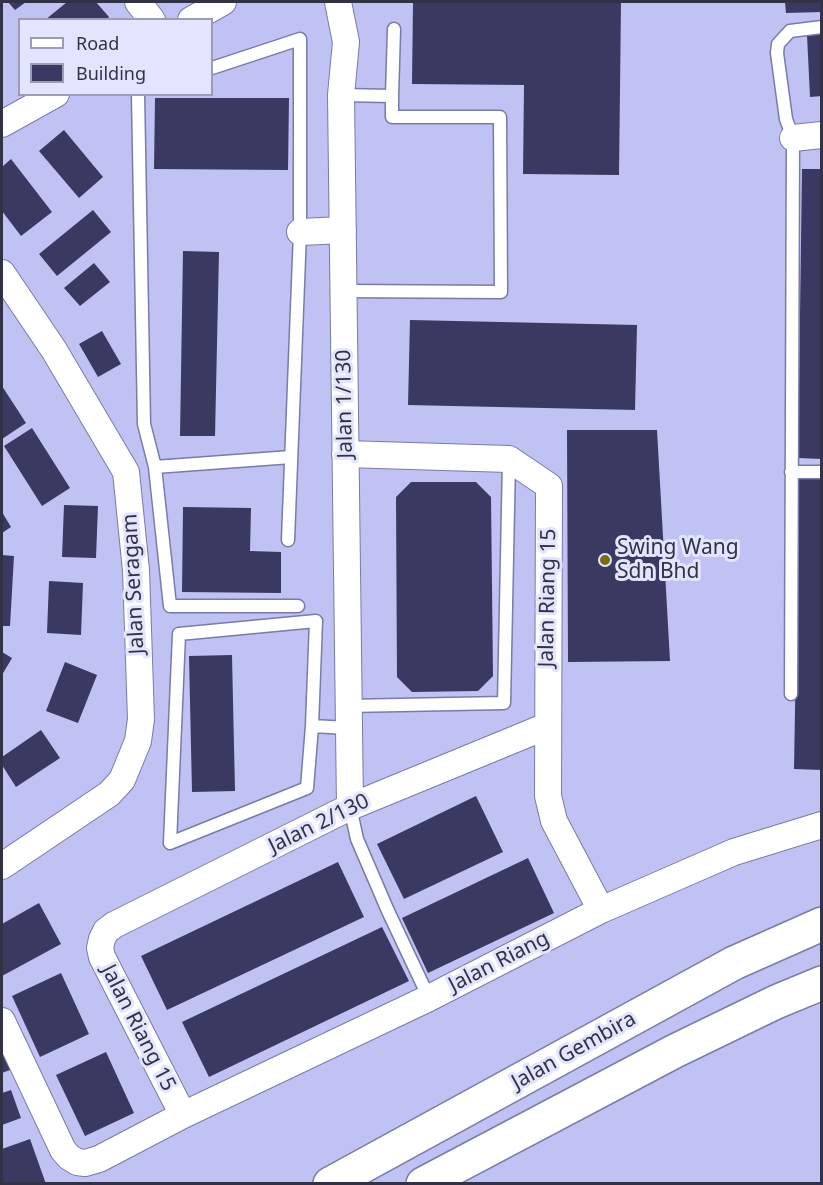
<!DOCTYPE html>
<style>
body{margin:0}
#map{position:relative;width:823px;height:1185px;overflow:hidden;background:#bfc2f3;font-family:"Noto Sans",sans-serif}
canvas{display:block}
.frame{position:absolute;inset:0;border:3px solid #313245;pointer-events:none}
.legend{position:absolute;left:18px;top:18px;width:195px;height:78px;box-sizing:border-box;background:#e3e5fe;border:2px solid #9c9db4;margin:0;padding:8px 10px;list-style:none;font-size:18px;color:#313245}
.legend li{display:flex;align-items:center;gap:12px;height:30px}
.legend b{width:30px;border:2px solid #9c9db4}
</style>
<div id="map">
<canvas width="823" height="1185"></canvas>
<div class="frame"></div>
<ul class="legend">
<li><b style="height:8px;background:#fff"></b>Road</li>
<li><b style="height:16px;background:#393961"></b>Building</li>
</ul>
</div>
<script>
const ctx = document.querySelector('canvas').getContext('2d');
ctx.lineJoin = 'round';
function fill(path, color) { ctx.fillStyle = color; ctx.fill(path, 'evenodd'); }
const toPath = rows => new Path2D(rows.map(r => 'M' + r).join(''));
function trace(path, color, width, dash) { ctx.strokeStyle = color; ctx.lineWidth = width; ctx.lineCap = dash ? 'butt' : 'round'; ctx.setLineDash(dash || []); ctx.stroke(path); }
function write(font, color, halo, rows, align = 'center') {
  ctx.font = font + ' "Noto Sans",sans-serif'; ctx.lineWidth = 6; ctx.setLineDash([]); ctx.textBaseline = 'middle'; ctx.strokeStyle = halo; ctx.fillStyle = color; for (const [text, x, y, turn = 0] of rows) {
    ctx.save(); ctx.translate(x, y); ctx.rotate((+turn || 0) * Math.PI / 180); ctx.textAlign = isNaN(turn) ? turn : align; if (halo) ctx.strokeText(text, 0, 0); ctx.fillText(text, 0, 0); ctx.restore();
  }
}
fill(toPath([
 [8,2,26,2,15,10],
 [67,2,96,2,109,17,107,20,45,20],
 [413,2,621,2,619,175,523,174,524,85,412,84],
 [785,2,822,2,822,12,786,13],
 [822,34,822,96,810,97,807,35],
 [155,98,289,98,288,170,154,169],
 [64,130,103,177,79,198,39,151],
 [11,159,52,212,21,236,2,211,2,167],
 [802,169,822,169,822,459,798,458],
 [93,210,111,232,57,276,39,254],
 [183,251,219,252,215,436,180,436],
 [94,263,110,282,80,306,64,288],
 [410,320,637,325,635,410,408,405],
 [102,331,121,364,98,377,79,344],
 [2,386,26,423,2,439],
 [32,428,70,488,42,506,4,446],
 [567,430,657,430,670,661,568,662],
 [799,476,822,476,822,770,794,769],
 [411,482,476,482,491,497,493,676,478,691,412,692,397,677,396,497],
 [64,505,98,506,96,558,62,557],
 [183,507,251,508,250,551,281,552,281,593,182,592],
 [2,512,11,527,2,533],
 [2,555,14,556,10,626,2,626],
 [49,581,83,583,81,635,47,633],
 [2,652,12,658,2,675],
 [232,655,235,791,192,792,189,656],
 [65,662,97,675,78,723,46,711],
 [41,730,60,758,16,787,2,765,2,757],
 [476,796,503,852,404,899,377,844],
 [528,858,554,913,428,973,402,918],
 [338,862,364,917,167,1010,141,956],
 [39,903,61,944,2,976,2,924],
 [382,927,409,981,209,1077,182,1022],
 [61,973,89,1034,40,1057,12,996],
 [2,1049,15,1068,2,1073],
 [106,1052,134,1113,85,1136,56,1075],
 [11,1090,21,1118,2,1125,2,1093],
 [30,1139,46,1184,2,1184,2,1149]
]), '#393961');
const service = toPath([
 [212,68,300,39,300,232,288,540],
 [138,94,144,424,155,467,170,606,298,606],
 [341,95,392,96,392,117,500,117,501,292,344,291],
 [392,96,394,29],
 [155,467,291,457],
 [791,472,822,472],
 [316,621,312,726,307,788,170,843,179,634,316,621],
 [791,694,793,138,786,119,777,53,778,44,790,31,822,27],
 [348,706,504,703,509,460],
 [312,726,349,728],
 [350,807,357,839,388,911,429,998]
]);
const minor = toPath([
 [138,2,152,20],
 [338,2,346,42,341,95,350,807],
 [191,20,223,2],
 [2,124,56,94],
 [793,138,822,135],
 [300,232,343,230],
 [2,273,54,350,126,472,136,570,141,719,138,741,122,780,109,794,2,866],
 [345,454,509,459,549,486,548,796,554,821,601,910],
 [2,1021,63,1150,69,1157,77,1162,85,1163,99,1159,183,1115,429,998,601,910,734,852,822,825],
 [183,1115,102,957,100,948,102,939,106,931,114,925,350,807,547,726]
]);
const secondary = toPath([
 [330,1184,734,963,822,924],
 [423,1184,675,1051,776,1002,822,983]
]);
trace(service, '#797ba8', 15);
trace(minor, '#797ba8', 28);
trace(secondary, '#797ba8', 36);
trace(service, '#fff', 12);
trace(minor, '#fff', 26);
trace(secondary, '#fff', 33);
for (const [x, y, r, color] of [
 [605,560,6,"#786d0a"]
]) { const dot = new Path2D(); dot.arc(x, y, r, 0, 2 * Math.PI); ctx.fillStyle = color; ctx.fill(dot); trace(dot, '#e3e5fe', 2); }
write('21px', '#313245', '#e3e5fe', [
 ["Jalan 1/130",345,404,-91],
 ["Jalan Seragam",134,584,-93],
 ["Jalan Riang 15",548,598,-89],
 ["Jalan 2/130",319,824,-26],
 ["Jalan Riang",499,962,-27],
 ["Jalan Riang 15",138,1028,63],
 ["Jalan Gembira",574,1051,-29]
]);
write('21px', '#313245', '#e3e5fe', [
 ["Swing Wang",617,548],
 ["Sdn Bhd",617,572]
], 'left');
</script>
